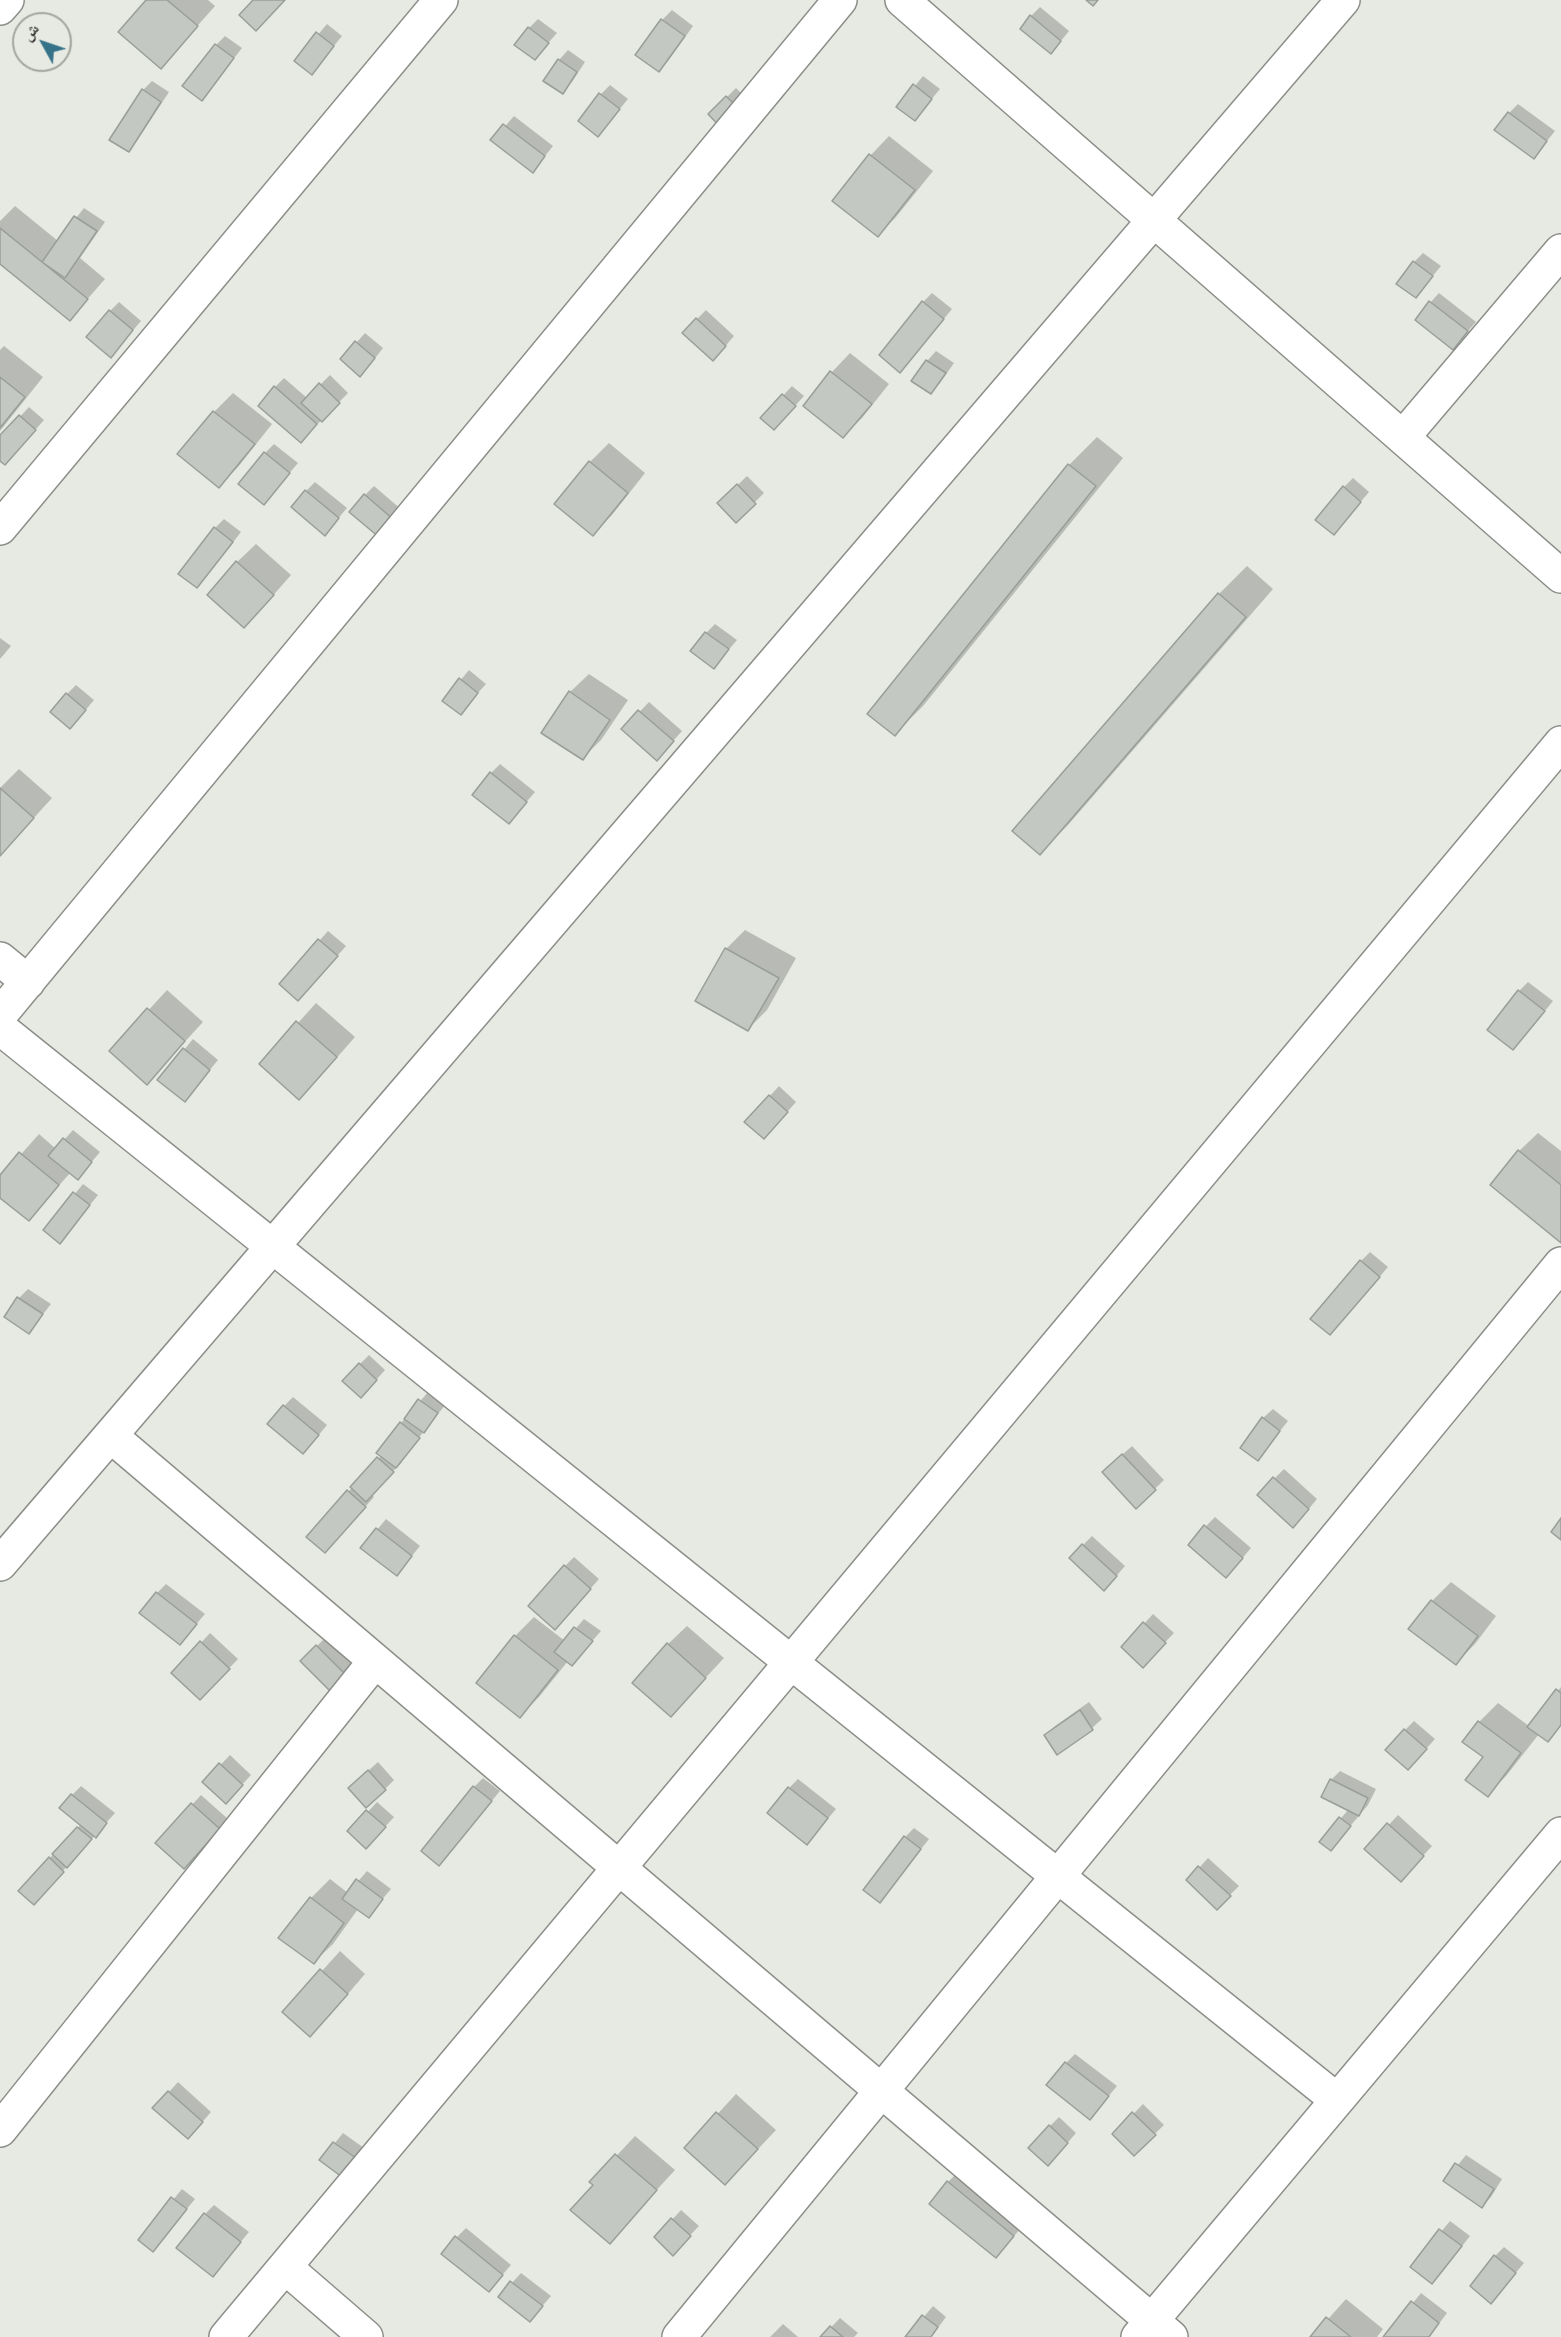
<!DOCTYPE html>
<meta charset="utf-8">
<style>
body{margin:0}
#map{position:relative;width:1561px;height:2337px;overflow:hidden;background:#e7eae3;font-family:"Open Sans","Noto Naskh Arabic",sans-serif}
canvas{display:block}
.north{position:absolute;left:12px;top:12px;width:60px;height:60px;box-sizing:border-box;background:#e7eae3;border:2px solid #a3a59f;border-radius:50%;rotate:310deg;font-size:16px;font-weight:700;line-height:24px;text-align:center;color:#3c3d3a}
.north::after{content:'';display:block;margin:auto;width:21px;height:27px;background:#367389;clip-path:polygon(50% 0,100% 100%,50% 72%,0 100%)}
</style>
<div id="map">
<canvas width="1561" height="2337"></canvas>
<div class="north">ش</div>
</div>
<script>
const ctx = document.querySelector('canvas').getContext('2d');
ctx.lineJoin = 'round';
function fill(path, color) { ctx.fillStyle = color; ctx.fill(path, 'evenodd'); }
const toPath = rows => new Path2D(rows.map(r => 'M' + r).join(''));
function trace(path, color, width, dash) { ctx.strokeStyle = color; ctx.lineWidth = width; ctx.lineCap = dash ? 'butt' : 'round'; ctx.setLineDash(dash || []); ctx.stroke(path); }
fill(toPath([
 [148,0,208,0,215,6,161,67],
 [1040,7,1069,31,1060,42,1031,16],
 [672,10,693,26,668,61,659,71,637,55,662,20],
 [538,19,557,33,535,58,529,28],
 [327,24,342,36,312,73,296,61],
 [225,36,242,48,202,99,216,45],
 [568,50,585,62,572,82,562,92,545,80,559,60],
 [923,76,940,89,915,119,898,107],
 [152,81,169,92,137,141,128,150,143,90],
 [610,85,628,99,598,135,601,94],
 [736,88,751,103,710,114],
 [1518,104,1555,131,1534,157,1509,113],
 [514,116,553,146,533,171,493,140],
 [889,136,933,171,896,217,878,235,834,201,871,155],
 [15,206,58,241,84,208,105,222,80,258,105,279,70,319,0,262,0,221],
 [1423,253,1441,266,1416,296,1414,262],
 [932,293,952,309,909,361,923,302],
 [1439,293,1476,322,1453,348,1430,303],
 [119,302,141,321,111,356,110,311],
 [706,310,734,336,722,350,697,319],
 [365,333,383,348,369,366,342,359],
 [4,346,43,377,0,431,0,350],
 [936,351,954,363,940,383,931,393,927,361],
 [850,353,889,384,862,418,843,436,805,406,832,372],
 [330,375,348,393,301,441,275,387,284,378,307,398],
 [792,386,804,396,783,419,762,418],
 [233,393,272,424,238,467,219,486,214,412],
 [29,407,44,420,14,454,0,459,0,438],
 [1097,437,1123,458,923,706,895,734,869,714,1069,465],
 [609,443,645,473,612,515,593,534,590,462],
 [274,444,298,463,264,503,265,453],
 [747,476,764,493,736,521,719,503],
 [1353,478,1369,492,1334,533,1344,487],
 [315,482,347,508,325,534,306,491],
 [374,486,409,516,395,532,365,495],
 [224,519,241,532,206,577,215,528],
 [256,544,291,575,263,607,237,562],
 [1247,566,1273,589,1068,825,1040,853,1219,594],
 [715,624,737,640,714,667,706,633],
 [0,638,11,646,0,659],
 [469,670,486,684,460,713,444,700],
 [589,674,628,700,601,740,583,758,570,692],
 [76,685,94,700,79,718,67,694],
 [649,702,682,731,666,749,623,729],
 [500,764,535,792,509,822,491,773],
 [19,769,52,798,0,855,0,788],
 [745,930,796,958,767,1010,748,1029,726,949],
 [328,931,346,946,307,990,281,984],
 [1528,982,1553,1001,1522,1039,1519,991],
 [167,990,203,1022,147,1083,111,1051],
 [316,1003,355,1037,318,1079,261,1064],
 [193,1039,218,1060,185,1100,159,1080],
 [779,1086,796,1102,773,1128,746,1122],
 [73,1130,100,1152,78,1178,71,1172,29,1219,0,1196,0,1178,39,1134,56,1149],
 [1538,1133,1561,1151,1561,1241,1519,1151],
 [83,1184,98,1195,60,1242,45,1230],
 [1370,1252,1388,1267,1339,1324,1361,1261],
 [28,1289,51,1304,29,1332,19,1298],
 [369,1355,385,1370,370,1387,360,1364],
 [429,1391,446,1404,400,1461,402,1462,371,1494,374,1497,334,1542,308,1536,382,1455,401,1423],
 [293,1397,327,1425,312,1443,284,1406],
 [1273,1409,1288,1421,1258,1459,1263,1418],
 [1132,1446,1164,1480,1136,1507,1113,1463],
 [1284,1469,1317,1499,1302,1517,1259,1494],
 [1215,1517,1251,1548,1235,1567,1206,1526],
 [386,1519,420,1546,397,1574,362,1548],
 [1092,1536,1125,1566,1113,1580,1083,1545],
 [574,1557,599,1579,564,1619,565,1566],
 [1451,1582,1496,1616,1475,1644,1456,1663,1410,1629,1432,1601],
 [166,1584,205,1614,180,1643,157,1593],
 [1153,1614,1174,1633,1152,1656,1123,1647],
 [534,1617,565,1641,584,1619,601,1631,572,1664,568,1661,539,1697,520,1716,479,1683,515,1636],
 [687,1626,724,1658,671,1715,668,1644],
 [210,1633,238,1659,209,1689,173,1673],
 [326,1637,359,1670,335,1694,302,1661],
 [1561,1687,1561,1725,1547,1740,1539,1734,1506,1776,1487,1795,1485,1757,1464,1742,1479,1722,1498,1703,1529,1726],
 [1089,1702,1102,1719,1092,1728,1058,1753,1045,1735,1055,1726],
 [1414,1721,1435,1739,1417,1759,1405,1730],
 [230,1755,251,1775,226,1802,204,1782],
 [378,1762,394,1780,385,1789,359,1779],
 [1340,1771,1376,1789,1368,1805,1331,1849,1321,1841,1349,1809,1331,1780],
 [483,1778,500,1791,439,1864,474,1787],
 [798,1779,836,1809,816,1833,789,1788],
 [81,1786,115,1813,43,1893,50,1858,81,1824,72,1795],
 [201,1795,228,1819,193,1858,157,1843],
 [377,1802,394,1817,375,1838,350,1831],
 [1398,1815,1432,1846,1410,1870,1366,1849],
 [914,1828,929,1839,880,1901,905,1837],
 [1208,1858,1239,1886,1217,1908,1188,1880],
 [367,1871,391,1889,368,1916,358,1909,333,1944,314,1962,311,1898,330,1879,348,1893],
 [340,1951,365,1974,329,2016,285,2012],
 [1075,2054,1117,2086,1090,2118,1066,2063],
 [178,2082,211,2112,197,2128,169,2092],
 [736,2094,776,2130,744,2164,686,2148],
 [1143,2104,1164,2125,1134,2154,1114,2134],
 [1059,2117,1076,2133,1057,2155,1050,2126],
 [343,2133,364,2148,351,2166,321,2160],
 [635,2136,675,2170,609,2242,595,2185,592,2182],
 [1466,2155,1502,2179,1491,2197,1482,2206,1445,2181],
 [967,2163,1032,2216,996,2256,948,2182],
 [182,2189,195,2199,153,2250,140,2240],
 [214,2205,249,2232,213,2275,205,2214],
 [681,2210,699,2226,673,2253,656,2237],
 [1450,2221,1470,2236,1441,2273,1412,2267],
 [466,2228,511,2265,489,2290,457,2237],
 [1504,2247,1524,2263,1491,2302,1495,2256],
 [521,2273,551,2296,530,2320,500,2296],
 [1421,2293,1447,2313,1429,2337,1385,2337],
 [1346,2299,1383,2329,1377,2337,1312,2337],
 [933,2306,946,2317,931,2337,907,2337],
 [840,2318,858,2333,854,2337,822,2337],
 [783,2324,798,2337,770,2337]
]), '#0003');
const building = toPath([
 [146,0,167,0,198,26,161,69,118,32,146,0],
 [253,0,285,0,256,31,239,15,253,0],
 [1086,0,1098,0,1093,6,1086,0],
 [1030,15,1061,41,1051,54,1020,29,1030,15],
 [661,19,685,36,659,72,635,55,661,19],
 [528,27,549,43,535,60,514,45,528,27],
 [316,32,334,46,312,75,294,61,316,32],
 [215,44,234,58,202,101,182,86,215,44],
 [558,59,577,72,563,94,543,81,558,59],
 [913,84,932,99,915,121,896,107,913,84],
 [142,89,161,102,129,152,109,140,142,89],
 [599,93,620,109,598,137,578,121,599,93],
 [726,96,743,113,725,132,708,114,726,96],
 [1508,112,1547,141,1534,159,1494,130,1508,112],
 [503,124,545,156,533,173,490,140,503,124],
 [869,154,915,190,878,237,832,201,869,154],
 [74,216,97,231,65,278,42,262,74,216],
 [0,228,88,299,70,321,0,264,0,228],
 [1413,261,1433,276,1416,298,1396,284,1413,261],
 [922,301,944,319,900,373,879,355,922,301],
 [1429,301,1468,331,1453,350,1415,320,1429,301],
 [109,310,133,330,111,358,86,337,109,310],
 [696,318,726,346,713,361,682,333,696,318],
 [355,341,375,358,360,377,340,359,355,341],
 [926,360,946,373,931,394,911,381,926,360],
 [830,371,872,404,843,438,803,406,830,371],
 [0,377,25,397,0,428,0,377],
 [319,383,340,403,322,422,301,403,319,383],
 [274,386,317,424,301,443,258,406,274,386],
 [782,394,796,406,774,430,760,418,782,394],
 [213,411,255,444,219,488,177,454,213,411],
 [19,415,36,430,5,465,0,461,0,435,19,415],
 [264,452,290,473,264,505,238,484,264,452],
 [589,461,628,493,593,536,554,504,589,461],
 [1068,464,1096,486,895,736,867,714,1068,464],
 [737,484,756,504,736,523,717,503,737,484],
 [1343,486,1361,502,1334,535,1315,520,1343,486],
 [305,490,339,518,325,536,291,507,305,490],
 [364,494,401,526,386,543,349,512,364,494],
 [214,527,233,542,197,588,178,574,214,527],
 [236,561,274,595,244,628,207,595,236,561],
 [1218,593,1246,617,1040,855,1012,831,1218,593],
 [705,632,729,649,714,669,690,651,705,632],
 [459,678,478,693,461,715,442,701,459,678],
 [569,691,610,720,583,760,541,733,569,691],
 [66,693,86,710,70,729,50,712,66,693],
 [638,710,674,741,657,761,621,729,638,710],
 [490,772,527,802,509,824,472,795,490,772],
 [0,788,34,818,0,856,0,788],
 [318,939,338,956,298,1001,279,984,318,939],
 [725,948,779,978,748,1031,695,1001,725,948],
 [1518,990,1545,1011,1513,1050,1487,1030,1518,990],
 [147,1008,185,1041,147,1085,109,1051,147,1008],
 [296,1021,337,1057,299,1100,259,1064,296,1021],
 [183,1048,210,1070,185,1102,157,1080,183,1048],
 [769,1095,788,1112,764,1139,744,1122,769,1095],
 [63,1138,92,1162,78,1180,48,1156,63,1138],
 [1518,1150,1561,1185,1561,1243,1490,1185,1518,1150],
 [19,1152,59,1185,29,1221,0,1198,0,1175,19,1152],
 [73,1192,90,1205,60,1244,43,1230,73,1192],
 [1360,1260,1380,1277,1330,1335,1310,1319,1360,1260],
 [17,1297,43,1314,29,1334,4,1317,17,1297],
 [359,1363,377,1380,361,1398,342,1381,359,1363],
 [418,1399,438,1413,424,1433,404,1419,418,1399],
 [283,1405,319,1435,303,1454,267,1424,283,1405],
 [1262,1417,1280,1431,1258,1461,1240,1448,1262,1417],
 [400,1422,420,1438,396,1468,376,1453,400,1422],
 [1122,1454,1156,1490,1136,1509,1102,1472,1122,1454],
 [377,1457,394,1472,366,1502,350,1487,377,1457],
 [1273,1477,1309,1509,1293,1528,1257,1495,1273,1477],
 [347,1490,366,1507,325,1553,306,1537,347,1490],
 [1561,1518,1561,1540,1551,1532,1561,1518],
 [1204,1525,1243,1558,1226,1578,1188,1545,1204,1525],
 [376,1528,412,1556,397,1576,360,1548,376,1528],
 [1082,1544,1117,1576,1104,1591,1069,1558,1082,1544],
 [564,1565,591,1589,555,1630,528,1606,564,1565],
 [156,1592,197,1624,180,1645,139,1613,156,1592],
 [1431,1600,1478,1636,1456,1665,1408,1629,1431,1600],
 [1143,1622,1166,1643,1143,1668,1121,1647,1143,1622],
 [574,1627,593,1641,572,1666,554,1652,574,1627],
 [514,1635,558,1670,520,1718,476,1683,514,1635],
 [200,1641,230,1669,200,1700,171,1673,200,1641],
 [667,1643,706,1678,671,1717,632,1683,667,1643],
 [316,1645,351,1680,335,1696,300,1661,316,1645],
 [1556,1689,1561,1693,1561,1725,1548,1742,1527,1727,1556,1689],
 [1080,1710,1093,1730,1057,1755,1044,1735,1080,1710],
 [1478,1721,1521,1753,1488,1797,1465,1780,1483,1757,1462,1742,1478,1721],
 [1404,1729,1427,1749,1408,1770,1385,1750,1404,1729],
 [219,1763,243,1785,226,1804,202,1782,219,1763],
 [368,1770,386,1790,366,1808,348,1788,368,1770],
 [1330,1779,1368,1798,1359,1816,1321,1797,1330,1779],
 [473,1786,492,1801,439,1866,421,1851,473,1786],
 [788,1787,828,1818,807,1845,767,1813,788,1787],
 [71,1794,107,1823,96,1838,59,1808,71,1794],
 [191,1803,220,1829,184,1869,155,1843,191,1803],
 [366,1810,386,1827,366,1849,347,1831,366,1810],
 [1339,1817,1351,1826,1331,1851,1319,1842,1339,1817],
 [1387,1823,1424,1856,1401,1882,1364,1849,1387,1823],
 [77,1827,92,1839,67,1868,52,1854,77,1827],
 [904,1836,921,1849,880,1903,863,1890,904,1836],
 [49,1857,64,1872,34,1905,18,1891,49,1857],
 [1198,1866,1231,1896,1217,1910,1186,1880,1198,1866],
 [356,1879,383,1899,369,1918,342,1899,356,1879],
 [310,1897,344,1923,314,1964,278,1938,310,1897],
 [320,1969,348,1994,310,2037,282,2012,320,1969],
 [1065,2062,1109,2096,1090,2120,1046,2085,1065,2062],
 [168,2091,203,2122,188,2139,152,2108,168,2091],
 [716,2112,758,2149,725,2185,684,2148,716,2112],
 [1132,2112,1156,2135,1134,2156,1112,2134,1132,2112],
 [1049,2125,1068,2143,1048,2166,1028,2148,1049,2125],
 [333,2142,356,2158,342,2177,319,2160,333,2142],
 [615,2154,657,2190,610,2244,570,2210,593,2185,589,2182,615,2154],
 [1455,2163,1494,2189,1482,2208,1443,2181,1455,2163],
 [947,2181,1014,2236,996,2258,929,2204,947,2181],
 [171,2197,187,2209,153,2252,138,2240,171,2197],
 [204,2213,241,2242,213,2277,176,2248,204,2213],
 [671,2218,691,2236,673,2256,654,2237,671,2218],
 [1439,2229,1462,2246,1432,2284,1410,2267,1439,2229],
 [455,2236,503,2275,489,2292,441,2254,455,2236],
 [1494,2255,1516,2273,1491,2304,1470,2286,1494,2255],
 [510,2281,543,2306,530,2322,498,2297,510,2281],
 [1411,2301,1439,2323,1429,2337,1383,2337,1411,2301],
 [922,2315,938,2327,931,2337,905,2337,922,2315],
 [1326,2317,1351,2337,1310,2337,1326,2317],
 [830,2326,843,2337,820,2337,830,2326]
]);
fill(building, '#c3c8c3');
trace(building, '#999e99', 1.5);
const street = toPath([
 [902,0,1561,576],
 [0,8,7,0],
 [1403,437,1561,251],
 [0,528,441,0],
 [0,959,28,982],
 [0,1015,840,0],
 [0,1028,1337,2100],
 [111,1436,1171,2337],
 [0,1564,1343,0],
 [0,2130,375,1661],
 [285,2267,366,2337],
 [226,2337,1561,743],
 [679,2337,1561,1264],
 [1138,2337,1561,1834]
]);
trace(street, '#8c8f89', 36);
trace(street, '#fff', 33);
</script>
